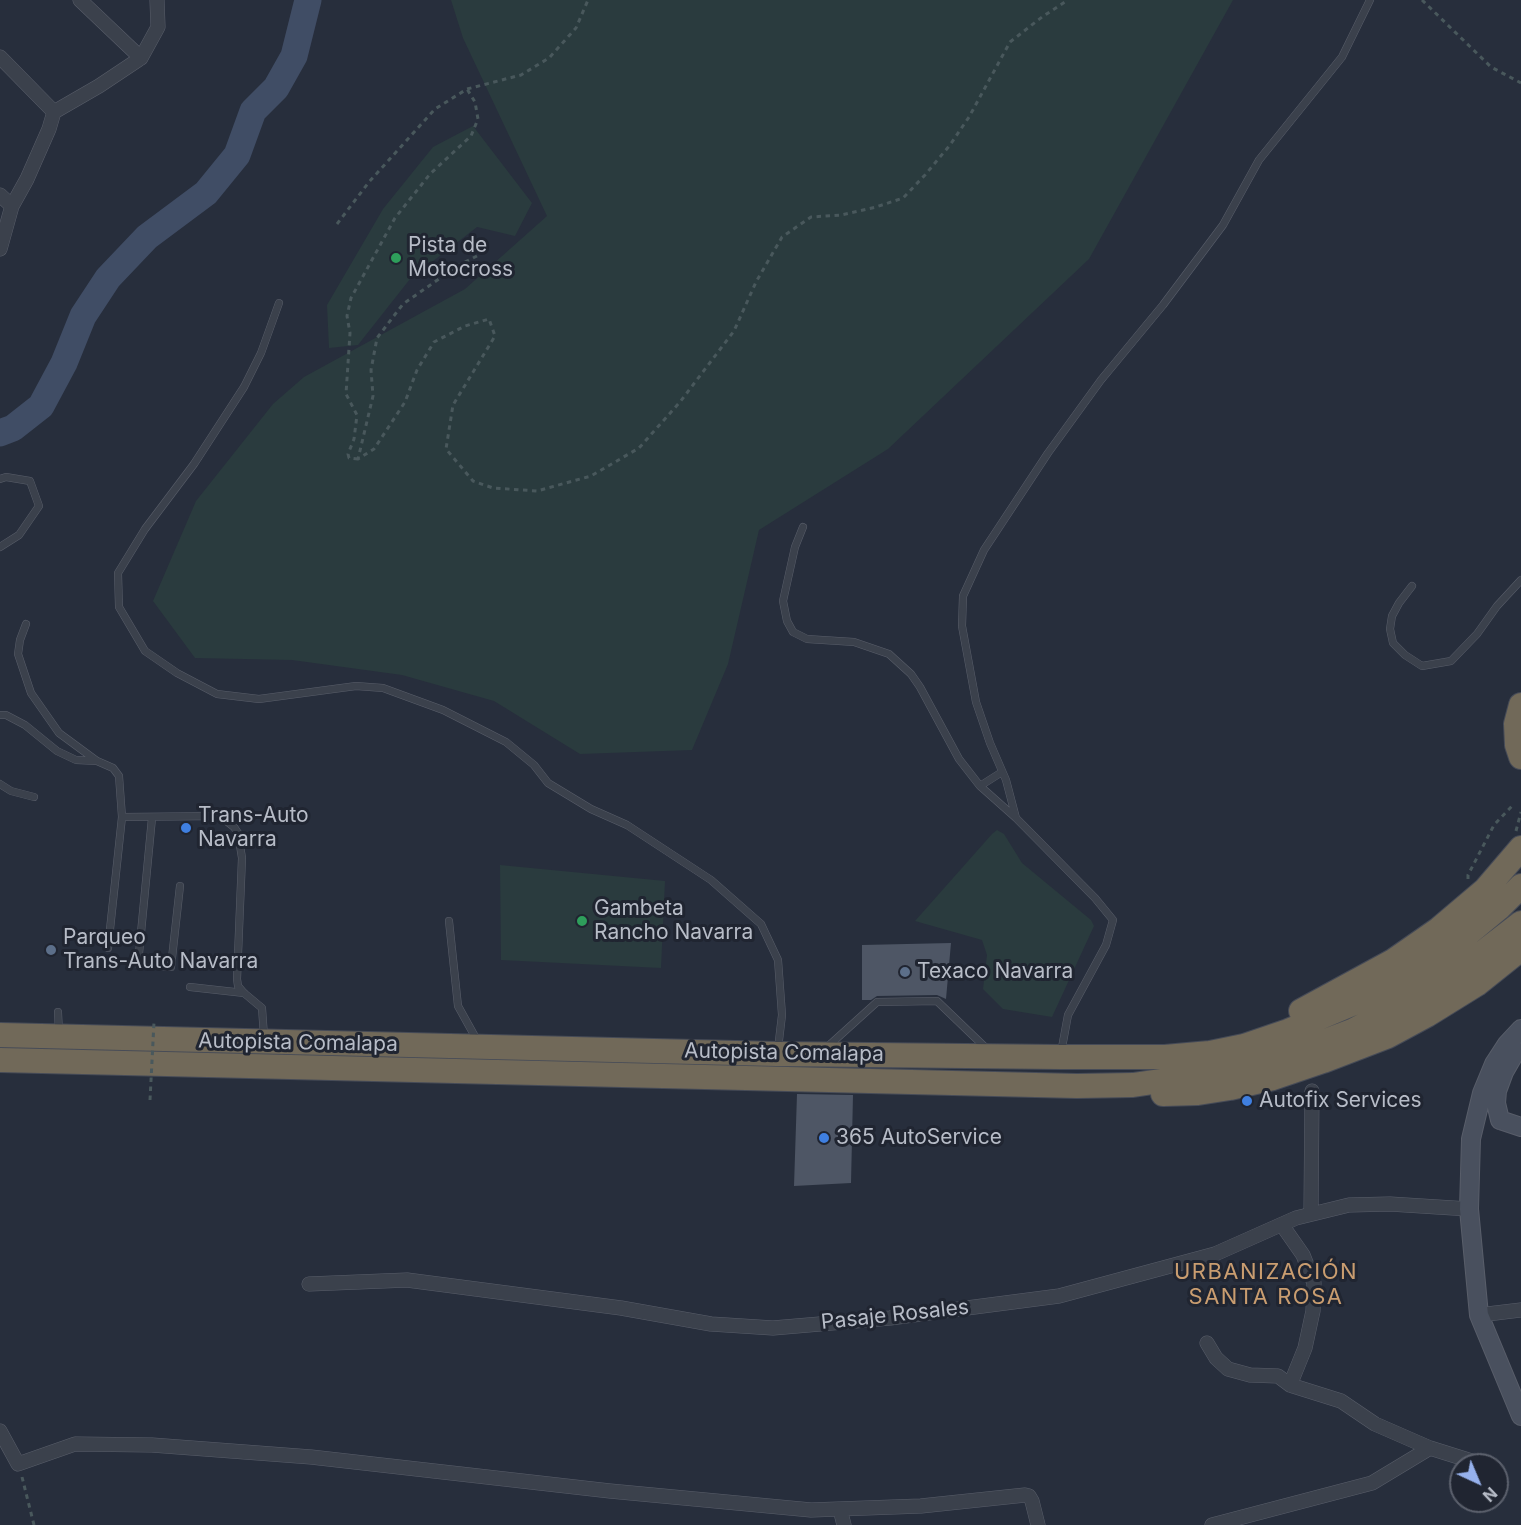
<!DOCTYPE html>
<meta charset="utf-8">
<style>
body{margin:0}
#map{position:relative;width:1521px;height:1525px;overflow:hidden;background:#272e3c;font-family:Inter,sans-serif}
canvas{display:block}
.north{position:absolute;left:1449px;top:1453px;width:60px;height:60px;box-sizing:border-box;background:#202531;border:2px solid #5c616d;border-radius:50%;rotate:136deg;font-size:16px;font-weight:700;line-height:24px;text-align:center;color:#b7bcc7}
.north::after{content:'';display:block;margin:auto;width:21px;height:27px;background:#96b1ec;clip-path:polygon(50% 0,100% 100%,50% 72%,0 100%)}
</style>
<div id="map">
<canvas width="1521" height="1525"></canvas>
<div class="north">N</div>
</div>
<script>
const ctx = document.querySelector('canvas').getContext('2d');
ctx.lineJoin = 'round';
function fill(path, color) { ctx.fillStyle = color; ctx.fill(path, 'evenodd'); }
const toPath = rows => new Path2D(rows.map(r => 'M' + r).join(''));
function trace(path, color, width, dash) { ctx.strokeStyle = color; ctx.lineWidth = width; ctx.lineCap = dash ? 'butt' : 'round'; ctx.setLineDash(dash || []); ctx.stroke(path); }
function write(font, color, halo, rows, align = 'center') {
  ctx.font = font + ' Inter,sans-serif'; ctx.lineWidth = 6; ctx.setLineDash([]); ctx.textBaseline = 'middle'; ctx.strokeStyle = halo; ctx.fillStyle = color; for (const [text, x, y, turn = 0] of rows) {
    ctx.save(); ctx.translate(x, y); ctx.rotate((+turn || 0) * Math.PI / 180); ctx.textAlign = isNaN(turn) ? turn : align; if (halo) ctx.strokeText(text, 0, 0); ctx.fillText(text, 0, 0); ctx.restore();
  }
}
fill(toPath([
 [451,0,1233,0,1089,259,888,449,759,530,728,664,692,750,580,754,494,701,402,675,292,660,195,658,153,601,196,501,273,404,304,377,465,289,547,216,463,38],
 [473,126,532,203,515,236,477,227,410,279,358,345,329,348,327,305,383,209,433,147],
 [997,830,1004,834,1022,863,1091,920,1094,926,1052,1017,1003,1009,983,989,987,955,982,940,915,921,992,834],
 [500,865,665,881,661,968,501,960]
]), '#2a3b3e');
trace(toPath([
 [0,433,13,428,41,406,64,363,83,316,108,278,147,237,206,193,237,155,253,111,276,88,294,56,308,0]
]), '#404d65', 27);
fill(toPath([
 [951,943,946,999,937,995,877,996,871,1000,862,1000,862,945],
 [797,1094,853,1095,851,1183,794,1186]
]), '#4e5665');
const lane = toPath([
 [279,303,261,353,244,387,194,464,145,529,118,573,119,607,145,651,177,673,217,694,259,699,356,686,383,688,443,710,506,742,534,765,548,783,591,809,627,825,711,880,761,924,778,960,782,1015,778,1049],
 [0,479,6,477,30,481,39,506,19,535,0,547],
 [803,527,795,547,783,601,787,621,793,632,807,639,854,642,889,654,911,674,920,687,959,759,980,786,1016,818],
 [1412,586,1399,603,1392,616,1390,629,1393,643,1405,655,1422,666,1451,661,1477,634,1497,606,1521,580],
 [26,624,20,640,18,654,31,693,59,733,97,761,113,768,119,776,122,817,220,816,234,827,238,833,242,858,237,979,238,986,244,993,262,1008,264,1036],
 [0,715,6,715,25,725,57,751,76,760,97,761],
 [0,784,11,791,34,797],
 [980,786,1002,772],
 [152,818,138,964,171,967,180,886],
 [449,921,458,1006,478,1042],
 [108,948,122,817],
 [190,987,244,993],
 [58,1012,59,1033],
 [825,1049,877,1002,937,1001,989,1051],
 [1061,1053,1068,1015,1106,945,1113,920,1095,898,1016,818,1006,780,990,743,976,702,962,626,963,596,984,550,1048,453,1101,380,1163,305,1223,225,1259,160,1342,57,1370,0]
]);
const street = toPath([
 [80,0,141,58],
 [0,57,54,112],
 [0,195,12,206],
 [0,249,12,206,27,179,49,129,54,112,99,86,141,58,158,27,157,0],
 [1311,1213,1312,1091],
 [309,1284,407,1280,621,1308,711,1324,773,1328,890,1318,1059,1296,1215,1254,1296,1218,1349,1205,1390,1204,1469,1209],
 [1479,1315,1521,1310],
 [1207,1343,1216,1358,1228,1369,1250,1375,1278,1376,1290,1385,1305,1348,1313,1311,1314,1283,1303,1255,1282,1225],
 [1290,1385,1341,1401,1375,1424,1430,1448],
 [0,1431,18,1464,75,1444,152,1445,311,1457,610,1491,811,1510,921,1506,1025,1495,1029,1496,1032,1501,1038,1525],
 [840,1509,844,1525],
 [1212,1525,1372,1483,1430,1448,1481,1464]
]);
const secondary = toPath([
 [1521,1029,1507,1044,1494,1064,1482,1093,1471,1139,1469,1209,1479,1315,1521,1416],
 [1500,1120,1496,1103,1497,1091,1504,1072,1516,1051],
 [1500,1120,1521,1127]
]);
const highway = toPath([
 [1521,705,1516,724,1517,745,1521,757],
 [1301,1011,1393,961,1439,929,1485,890,1521,848],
 [0,1035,777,1054,1060,1057,1165,1057,1210,1053,1244,1046,1288,1031,1378,993,1453,946,1499,908,1521,886],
 [0,1060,1077,1086,1133,1085,1221,1072,1310,1047,1352,1031,1390,1011,1464,967,1521,923],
 [1163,1094,1198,1093,1230,1088,1273,1078,1323,1061,1388,1036,1427,1015,1477,984,1521,949]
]);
trace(lane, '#595e6a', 8);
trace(street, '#595e6a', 15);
trace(secondary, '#595e6a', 20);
trace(highway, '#464b57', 26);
trace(toPath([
 [1422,0,1491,67,1521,83],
 [337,224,369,182,435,109,467,89,521,75,549,58,576,28,588,0],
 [477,256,459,265,403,304,377,338,371,370,373,396,358,459,374,449,405,402,417,370,434,342,465,326,489,319,495,336,453,405,446,449,473,481,493,488,537,491,591,476,639,448,680,402,734,331,756,282,782,237,811,217,841,215,876,207,903,198,925,175,950,145,969,117,1010,42,1042,17,1068,0],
 [358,459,349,458,348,454,354,439,357,415,346,394,350,333,347,316,351,298,395,218,430,174,471,136,478,119,475,102,467,89],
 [1516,831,1521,812],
 [1468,879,1468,875,1494,825,1513,805],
 [22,1477,34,1525]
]), '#49585c', 3, [4.5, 4.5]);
trace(lane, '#3b414c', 7);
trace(street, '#3b414c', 14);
trace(secondary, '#49505e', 18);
trace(highway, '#716959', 24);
trace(toPath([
 [150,1100,154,1022]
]), '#49585c', 3, [4.5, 4.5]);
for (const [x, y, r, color] of [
 [396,258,6,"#2e9e5b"],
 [186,828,6,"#3f7fe0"],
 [582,921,6,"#2e9e5b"],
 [51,950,6,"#5c6f8a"],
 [905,972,6,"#5c6f8a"],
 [1247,1101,6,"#3f7fe0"],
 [824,1138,6,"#3f7fe0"]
]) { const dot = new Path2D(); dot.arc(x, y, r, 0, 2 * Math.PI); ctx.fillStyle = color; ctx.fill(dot); trace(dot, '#202531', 2); }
write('21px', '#b7bcc7', '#202531', [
 ["Pista de",408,246],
 ["Motocross",408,270],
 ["Trans-Auto",198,816],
 ["Navarra",198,840],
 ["Gambeta",594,909],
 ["Rancho Navarra",594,933],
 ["Parqueo",63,938],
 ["Trans-Auto Navarra",63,962],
 ["Texaco Navarra",917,972],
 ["Autofix Services",1259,1101],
 ["365 AutoService",836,1138]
], 'left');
write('21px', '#b7bcc7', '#202531', [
 ["Autopista Comalapa",298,1043,1],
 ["Autopista Comalapa",784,1053,1],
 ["Pasaje Rosales",895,1315,-6]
]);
ctx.letterSpacing = '1.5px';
write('22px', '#c99d70', '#202531', [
 ["URBANIZACIÓN",1266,1272],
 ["SANTA ROSA",1266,1297]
]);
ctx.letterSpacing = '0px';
</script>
